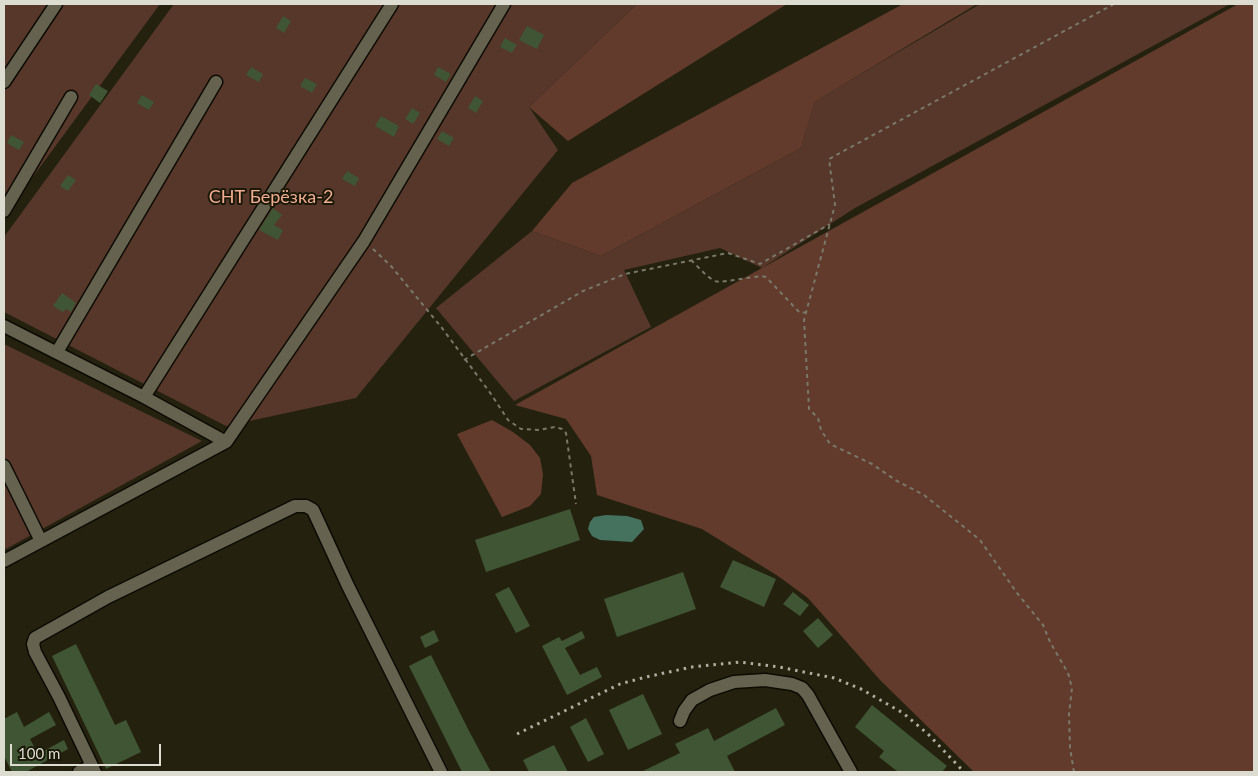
<!DOCTYPE html>
<meta charset="utf-8">
<style>
body{margin:0}
#map{position:relative;width:1258px;height:776px;overflow:hidden;background:#24220f;font-family:Lato,sans-serif}
canvas{display:block}
.frame{position:absolute;inset:0;border:5px solid #dcdcd0;pointer-events:none}
.scale{position:absolute;left:10px;top:744px;width:151px;height:22px;box-sizing:border-box;border:2px solid #dcdcd0;border-top:0;padding-left:6px;font-size:15px;line-height:18px;white-space:nowrap;color:#dcdcd0;-webkit-text-stroke:4px #1a1807;paint-order:stroke}
</style>
<div id="map">
<canvas width="1258" height="776"></canvas>
<div class="frame"></div>
<div class="scale">100 m</div>
</div>
<script>
const ctx = document.querySelector('canvas').getContext('2d');
ctx.lineJoin = 'round';
function fill(path, color) { ctx.fillStyle = color; ctx.fill(path, 'evenodd'); }
const toPath = rows => new Path2D(rows.map(r => 'M' + r).join(''));
function trace(path, color, width, dash) { ctx.strokeStyle = color; ctx.lineWidth = width; ctx.lineCap = dash ? 'butt' : 'round'; ctx.setLineDash(dash || []); ctx.stroke(path); }
function write(font, color, halo, rows, align = 'center') {
  ctx.font = font + ' Lato,sans-serif'; ctx.lineWidth = 4; ctx.setLineDash([]); ctx.textBaseline = 'middle'; ctx.strokeStyle = halo; ctx.fillStyle = color; for (const [text, x, y, turn = 0] of rows) {
    ctx.save(); ctx.translate(x, y); ctx.rotate((+turn || 0) * Math.PI / 180); ctx.textAlign = isNaN(turn) ? turn : align; if (halo) ctx.strokeText(text, 0, 0); ctx.fillText(text, 0, 0); ctx.restore();
  }
}
fill(toPath([
 [4,4,160,4,4,216],
 [174,4,637,4,529,107,558,150,356,398,226,426,4,312,4,237],
 [980,4,1230,4,855,208,762,268,720,248,624,270,651,327,514,401,436,308,532,231,601,256,801,148,813,102],
 [4,344,202,441,4,550]
]), '#56372a');
fill(toPath([
 [637,4,787,4,568,141,529,107],
 [903,4,977,4,814,102,801,148,601,256,532,231,572,183],
 [1238,4,1254,4,1254,772,974,772,880,680,808,598,778,576,702,529,597,495,591,456,566,419,515,405],
 [492,420,513,432,530,445,540,458,543,474,541,494,530,506,502,517,457,434]
]), '#623b2c');
fill(toPath([
 [606,515,627,516,641,520,644,529,632,542,600,540,592,536,588,529,590,522,594,517]
]), '#44725f');
fill(toPath([
 [283,16,291,21,284,33,276,28],
 [527,26,544,35,537,49,519,40],
 [505,38,517,45,512,53,500,47],
 [251,67,263,74,259,82,246,75],
 [438,67,451,74,446,82,434,75],
 [305,78,317,84,312,93,300,86],
 [96,84,108,91,100,103,89,95],
 [142,95,154,102,149,110,137,103],
 [475,96,483,101,476,113,468,108],
 [412,108,420,113,413,124,405,119],
 [381,116,399,126,394,137,375,126],
 [442,131,454,138,449,146,437,139],
 [11,135,24,142,19,150,7,143],
 [347,171,359,178,355,186,342,179],
 [68,175,76,180,68,191,60,186],
 [273,208,282,215,274,225,283,230,278,240,259,230],
 [62,293,76,303,71,312,66,309,63,312,53,306],
 [570,509,580,540,486,572,475,540],
 [733,560,776,579,764,607,720,587],
 [683,572,696,609,617,637,604,599],
 [509,587,530,626,516,633,495,594],
 [793,592,809,605,800,616,783,604],
 [818,618,833,635,818,648,803,631],
 [434,630,439,641,425,648,420,637],
 [582,631,585,638,565,648,580,675,597,667,602,677,567,695,542,646,559,637,562,641],
 [76,644,115,725,126,720,141,752,106,769,52,656],
 [431,655,469,731,491,772,462,772,409,666],
 [643,694,662,734,628,750,609,710],
 [872,705,947,766,942,772,898,772,879,757,884,751,855,727],
 [776,708,785,725,727,756,735,772,641,772,680,753,675,744,708,728,714,741],
 [17,712,24,727,49,712,56,725,30,739,38,754,64,740,68,749,26,772,12,772,4,756,4,719],
 [586,718,604,754,588,762,570,727],
 [554,745,568,772,529,772,523,760]
]), '#3f5533');
const minor = toPath([
 [4,82,56,4],
 [4,211,71,97],
 [4,326,144,397,226,442],
 [57,352,216,82],
 [144,397,392,4],
 [4,466,41,541],
 [4,561,226,442,364,241,504,4],
 [680,721,684,711,692,700,710,690,734,682,765,680,792,684,802,688,808,695,851,772],
 [79,772,92,766],
 [95,772,59,697,35,652,33,644,35,638,108,597,295,506,306,506,313,510,348,586,441,772]
]);
trace(minor, '#0d0b00', 15);
trace(toPath([
 [373,249,391,266,442,328,491,394,508,420,521,429,538,430,555,427,562,429,566,433,576,504],
 [691,260,706,275,714,281,720,282,761,276,766,277,800,313,807,312],
 [464,360,583,291,625,274,728,253,760,264,830,224],
 [1074,772,1070,748,1069,714,1072,688,1068,673,1050,642,1043,625,1017,593,980,540,924,495,897,481,872,464,830,444,821,430,818,418,809,409,804,320,835,205,829,159,1114,4]
]), '#7a7869', 2, [4, 4]);
trace(minor, '#65634f', 12);
trace(toPath([
 [517,734,620,684,646,677,692,667,740,662,779,667,834,678,861,689,903,713,928,734,964,772]
]), '#aeada0', 3, [2.5, 5]);
write('18px', '#f2ac91', '#1a1807', [
 ["СНТ Берёзка-2",271,197]
]);
</script>
